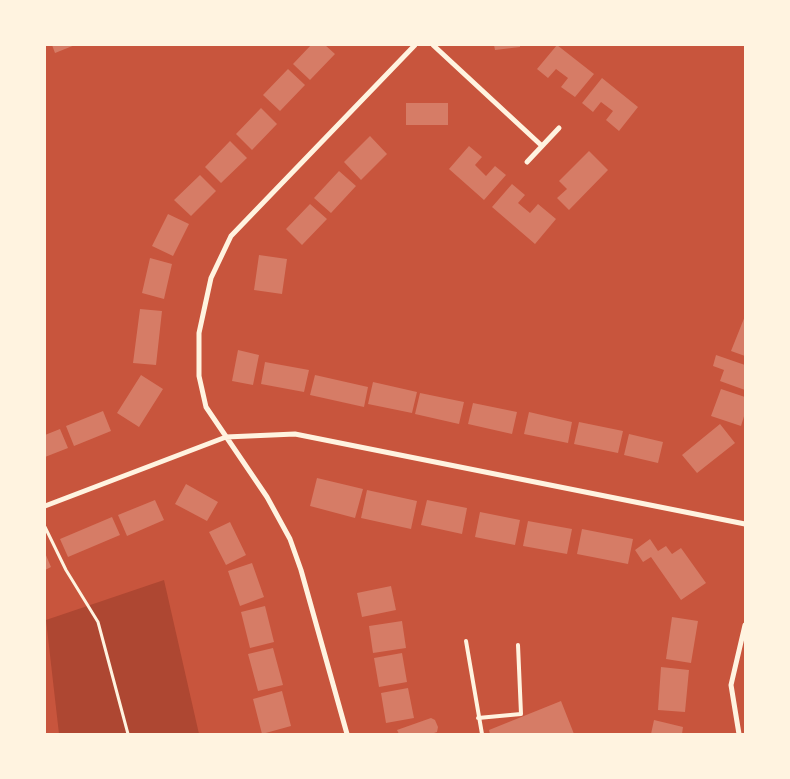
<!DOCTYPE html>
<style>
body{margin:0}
#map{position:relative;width:790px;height:779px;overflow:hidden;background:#c8553d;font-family:Lato,sans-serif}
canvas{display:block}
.frame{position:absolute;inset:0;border:46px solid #fff3e0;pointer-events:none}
</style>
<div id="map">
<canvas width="790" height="779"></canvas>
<div class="frame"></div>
</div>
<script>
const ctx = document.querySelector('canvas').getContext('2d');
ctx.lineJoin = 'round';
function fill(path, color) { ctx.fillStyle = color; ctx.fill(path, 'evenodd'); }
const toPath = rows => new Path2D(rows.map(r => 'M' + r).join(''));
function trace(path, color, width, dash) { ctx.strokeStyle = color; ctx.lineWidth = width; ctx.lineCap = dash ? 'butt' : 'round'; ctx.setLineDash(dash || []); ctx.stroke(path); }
fill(toPath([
 [164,580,199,734,59,734,46,620]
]), '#ae4732');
fill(toPath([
 [52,45,75,45,55,53],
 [311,45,325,45,335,54,310,80,293,64],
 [494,45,520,45,520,47,495,50],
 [557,45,594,74,575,97,561,87,568,78,556,69,548,78,537,69],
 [288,69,305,85,280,111,263,95],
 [602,78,638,107,619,131,606,120,613,111,601,102,593,112,582,103],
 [406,103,448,103,448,125,406,125],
 [261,108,277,124,252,150,236,134],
 [370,136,387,154,361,180,344,162],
 [230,141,247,158,221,183,205,167],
 [469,146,482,157,475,165,486,176,495,166,506,175,484,200,449,169],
 [589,151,608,170,569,210,557,198,567,189,559,181],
 [339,171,356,186,331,213,314,198],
 [200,175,216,191,191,216,174,200],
 [512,184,525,195,518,203,530,213,538,204,556,219,535,244,492,207],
 [310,204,327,219,302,245,286,229],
 [168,214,189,224,173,256,152,246],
 [259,255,287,259,282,294,254,290],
 [150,258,172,264,164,299,142,293],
 [140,309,162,311,156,365,133,363],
 [745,316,745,356,731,351],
 [238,350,259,355,253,385,232,381],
 [716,355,745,365,745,390,720,381,724,370,713,366],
 [265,362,309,370,304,392,261,384],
 [141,375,163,389,139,427,117,413],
 [315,375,368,387,364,407,310,395],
 [373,382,417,392,412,413,368,404],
 [721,389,745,397,745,413,741,426,711,416],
 [420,393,464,402,459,424,415,414],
 [473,403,517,412,512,434,468,424],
 [103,411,111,431,74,446,66,426],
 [529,412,572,422,568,443,524,434],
 [579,422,623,431,618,453,574,444],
 [720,424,735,443,697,473,682,455],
 [60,429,68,448,45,457,45,435],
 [629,434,663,442,658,463,624,455],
 [317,478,363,489,355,518,310,506],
 [186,484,218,502,207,521,175,504],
 [367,490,417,501,411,529,361,518],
 [155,500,164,520,127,536,118,515],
 [427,500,467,508,462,534,421,525],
 [480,512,520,520,515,545,475,537],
 [112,517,120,535,68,557,60,539],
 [528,521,572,529,567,554,523,546],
 [230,522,246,555,226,565,209,532],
 [582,529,633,539,628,564,577,554],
 [650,539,658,551,666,546,672,554,681,548,706,583,681,600,651,557,643,562,635,550],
 [45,553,51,567,45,570],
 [252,563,264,597,240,606,228,571],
 [391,586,396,610,362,617,357,593],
 [265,606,274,642,250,648,241,612],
 [672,617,698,621,691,663,666,659],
 [402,621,406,648,373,653,369,626],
 [273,648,283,685,258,691,248,654],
 [402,653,407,682,379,687,374,658],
 [661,667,689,670,685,712,658,710],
 [408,688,414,718,386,723,381,693],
 [282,691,291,726,262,734,253,699],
 [561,701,574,734,490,734,489,730],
 [431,718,435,720,438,727,437,732,431,734,399,734,397,730],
 [654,720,683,727,682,734,651,734]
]), '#d67c66');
trace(toPath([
 [45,527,66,570,98,622,128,734]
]), '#fff3e0', 3);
trace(toPath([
 [466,641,482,734],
 [478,718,521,714,518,645]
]), '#fff3e0', 4);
trace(toPath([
 [433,45,542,146],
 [527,162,559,128],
 [45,506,226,437,295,434,745,524],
 [347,734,301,570,290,539,267,497,206,407,199,376,199,333,211,278,231,236,415,45],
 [739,734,731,685,745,625]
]), '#fff3e0', 5);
</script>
